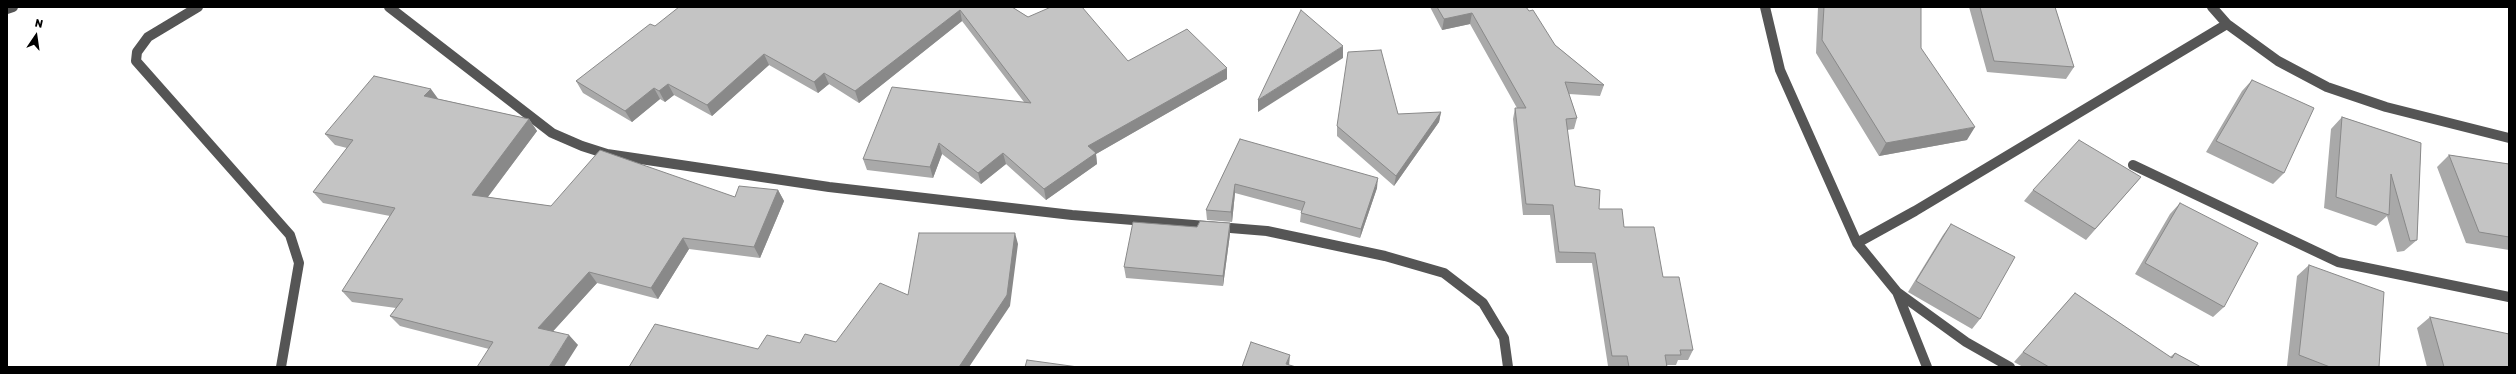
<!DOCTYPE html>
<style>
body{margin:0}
#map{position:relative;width:2516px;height:374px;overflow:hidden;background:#fff;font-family:Rubik,sans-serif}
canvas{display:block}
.frame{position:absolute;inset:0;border:8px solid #000;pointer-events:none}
.north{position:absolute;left:16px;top:16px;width:40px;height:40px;-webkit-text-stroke:3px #fff;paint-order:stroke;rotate:13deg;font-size:11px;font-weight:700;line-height:16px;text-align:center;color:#000}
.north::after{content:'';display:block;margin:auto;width:14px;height:18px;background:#000;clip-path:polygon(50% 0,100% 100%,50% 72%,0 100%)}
</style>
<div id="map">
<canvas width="2516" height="374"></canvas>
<div class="frame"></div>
<div class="north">N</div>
</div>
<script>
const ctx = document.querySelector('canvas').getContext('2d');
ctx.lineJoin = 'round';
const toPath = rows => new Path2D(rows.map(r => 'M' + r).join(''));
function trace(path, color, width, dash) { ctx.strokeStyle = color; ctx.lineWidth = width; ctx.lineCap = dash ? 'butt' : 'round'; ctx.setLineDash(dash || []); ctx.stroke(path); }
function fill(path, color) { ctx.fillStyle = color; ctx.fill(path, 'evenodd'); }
trace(toPath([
 [198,7,148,37,137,52,136,61,290,235,299,263,281,367],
 [389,7,552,133,582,146,607,154,829,187,1072,215,1267,231,1385,256,1444,273,1483,303,1504,338,1508,367],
 [1765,7,1780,70,1857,243,1897,292,1966,342,2010,367],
 [2212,7,2227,24,2278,61,2327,87,2386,107,2509,138],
 [7,9,13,7],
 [2133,165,2338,262,2509,297],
 [1857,243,1915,211,2227,24],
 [1897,292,1927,367]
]), '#555', 10);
fill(toPath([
 [1012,7,1028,17,1128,61,1227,79,1096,154,1097,164,1046,200,1006,164,981,184,942,154,933,178,867,170,863,159,1024,102,962,21,859,103,829,84,818,93,769,65,712,116,674,95,665,102,660,99,632,122,583,93,576,81,655,26],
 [1430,7,1526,7,1555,45,1604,85,1600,96,1569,94,1577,118,1574,129,1567,130,1575,186,1599,209,1624,227,1663,277,1693,350,1688,360,1678,360,1676,365,1667,365,1667,367,1623,367,1623,366,1608,366,1592,263,1556,263,1550,215,1523,215,1513,119,1515,108,1517,108,1470,24,1442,30],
 [1818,7,1921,7,1921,48,1967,140,1879,156,1816,53],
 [1969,7,2055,7,2074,67,2066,79,1987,72],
 [2252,80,2284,173,2273,184,2206,152,2242,91],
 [439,99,529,119,537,131,488,197,551,206,735,197,778,190,784,201,760,258,689,249,658,299,597,283,553,331,578,345,489,349,400,326,390,316,396,308,352,302,342,291,390,216,323,203,313,192,347,148,335,145,325,134],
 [1441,112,1439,122,1394,186,1337,136,1337,126],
 [2342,117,2421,143,2417,240,2404,251,2397,252,2387,216,2376,226,2324,208,2331,129],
 [1240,139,1377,188,1360,238,1300,222,1301,213,1302,211,1235,193,1232,222,1207,220,1206,210],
 [2449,155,2509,164,2509,250,2466,243,2437,167],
 [2141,177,2086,240,2024,201,2033,190],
 [2180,203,2224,307,2213,317,2135,274,2170,214],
 [1230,223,1230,234,1223,286,1126,278,1124,267,1197,227],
 [1951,224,1980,319,1972,329,1908,292,1943,235],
 [2309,265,2379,367,2291,367,2287,366,2297,276],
 [2075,293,2170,357,2175,353,2201,367,2023,367,2014,362],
 [2430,317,2509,367,2427,367,2417,328]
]), '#a9a9a9');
fill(toPath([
 [960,10,962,21,859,103,855,91],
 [1472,13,1470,24,1442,30,1444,19],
 [1343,46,1343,58,1258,112,1258,100],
 [764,54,769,65,712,116,707,105],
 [1227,68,1227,79,1096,154,1097,164,1046,200,1044,189,1088,146],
 [824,73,829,84,818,93,814,82],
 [668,84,674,95,665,102,659,91],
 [654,88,660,99,632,122,625,111],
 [431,89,439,100,424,96],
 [1441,112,1439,122,1394,186,1396,176],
 [529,119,537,131,481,206,472,195],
 [1975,127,1967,140,1879,156,1886,143],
 [939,143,942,154,933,178,930,167],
 [1003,153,1006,164,981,184,978,173],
 [1378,178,1377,188,1360,238,1361,229],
 [1235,184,1235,193,1232,222,1231,212],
 [778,190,784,201,760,258,754,247],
 [1230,223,1230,234,1223,286,1223,276],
 [1015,233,1018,244,1010,306,969,367,959,367],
 [683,238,689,249,658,299,651,288],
 [589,272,597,283,547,338,538,328],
 [569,335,578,345,564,367,549,367],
 [1290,355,1289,366,1286,364]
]), '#898989');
const building = toPath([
 [679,7,1012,7,1028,17,1051,7,1082,7,1128,61,1187,29,1227,68,1088,146,1096,153,1044,189,1003,153,978,173,939,143,930,167,863,159,892,87,1031,103,960,10,855,91,824,73,814,82,764,54,707,105,668,84,659,91,654,88,625,111,576,81,650,24,655,26,679,7],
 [1437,7,1526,7,1529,11,1533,10,1555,45,1604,85,1565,82,1577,118,1566,119,1575,186,1600,190,1599,209,1622,209,1624,227,1654,227,1663,277,1679,277,1693,350,1680,350,1681,355,1665,355,1667,367,1629,367,1627,356,1612,356,1595,253,1559,252,1553,205,1526,204,1515,108,1526,108,1472,13,1444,19,1437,7],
 [1824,7,1921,7,1921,48,1975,127,1886,143,1822,40,1824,7],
 [1980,7,2055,7,2074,67,1994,61,1980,7],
 [1301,10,1343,46,1258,100,1301,10],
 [1381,50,1398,114,1441,112,1396,176,1337,126,1348,52,1381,50],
 [374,76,431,89,424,96,529,119,472,195,551,206,600,150,735,197,739,186,778,190,754,247,683,238,651,288,589,272,538,328,569,335,549,367,477,367,493,342,390,316,403,299,342,291,395,208,313,192,353,140,325,134,374,76],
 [2252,80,2314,108,2284,173,2216,141,2252,80],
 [2342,117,2421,143,2417,240,2410,241,2391,174,2389,215,2336,197,2342,117],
 [1240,139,1378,178,1361,229,1301,213,1305,202,1235,184,1231,212,1206,210,1240,139],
 [2079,140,2141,177,2095,229,2033,190,2079,140],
 [2449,155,2509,164,2509,237,2479,232,2449,155],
 [2180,203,2258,243,2224,307,2145,263,2180,203],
 [1200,221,1230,223,1223,276,1124,267,1133,222,1197,227,1200,221],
 [1951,224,2015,257,1980,319,1916,281,1951,224],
 [919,233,1015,233,1007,295,959,367,629,367,655,324,758,349,767,335,800,343,805,334,836,342,880,283,908,295,919,233],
 [2309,265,2384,292,2379,367,2330,367,2299,355,2309,265],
 [2075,293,2172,358,2175,353,2201,367,2049,367,2023,352,2075,293],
 [2430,317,2509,334,2509,367,2444,367,2430,317],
 [1251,342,1290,355,1286,364,1296,367,1242,367,1251,342],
 [1027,360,1078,367,1025,367,1027,360]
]);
fill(building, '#c4c4c4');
trace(building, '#898989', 1);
</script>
